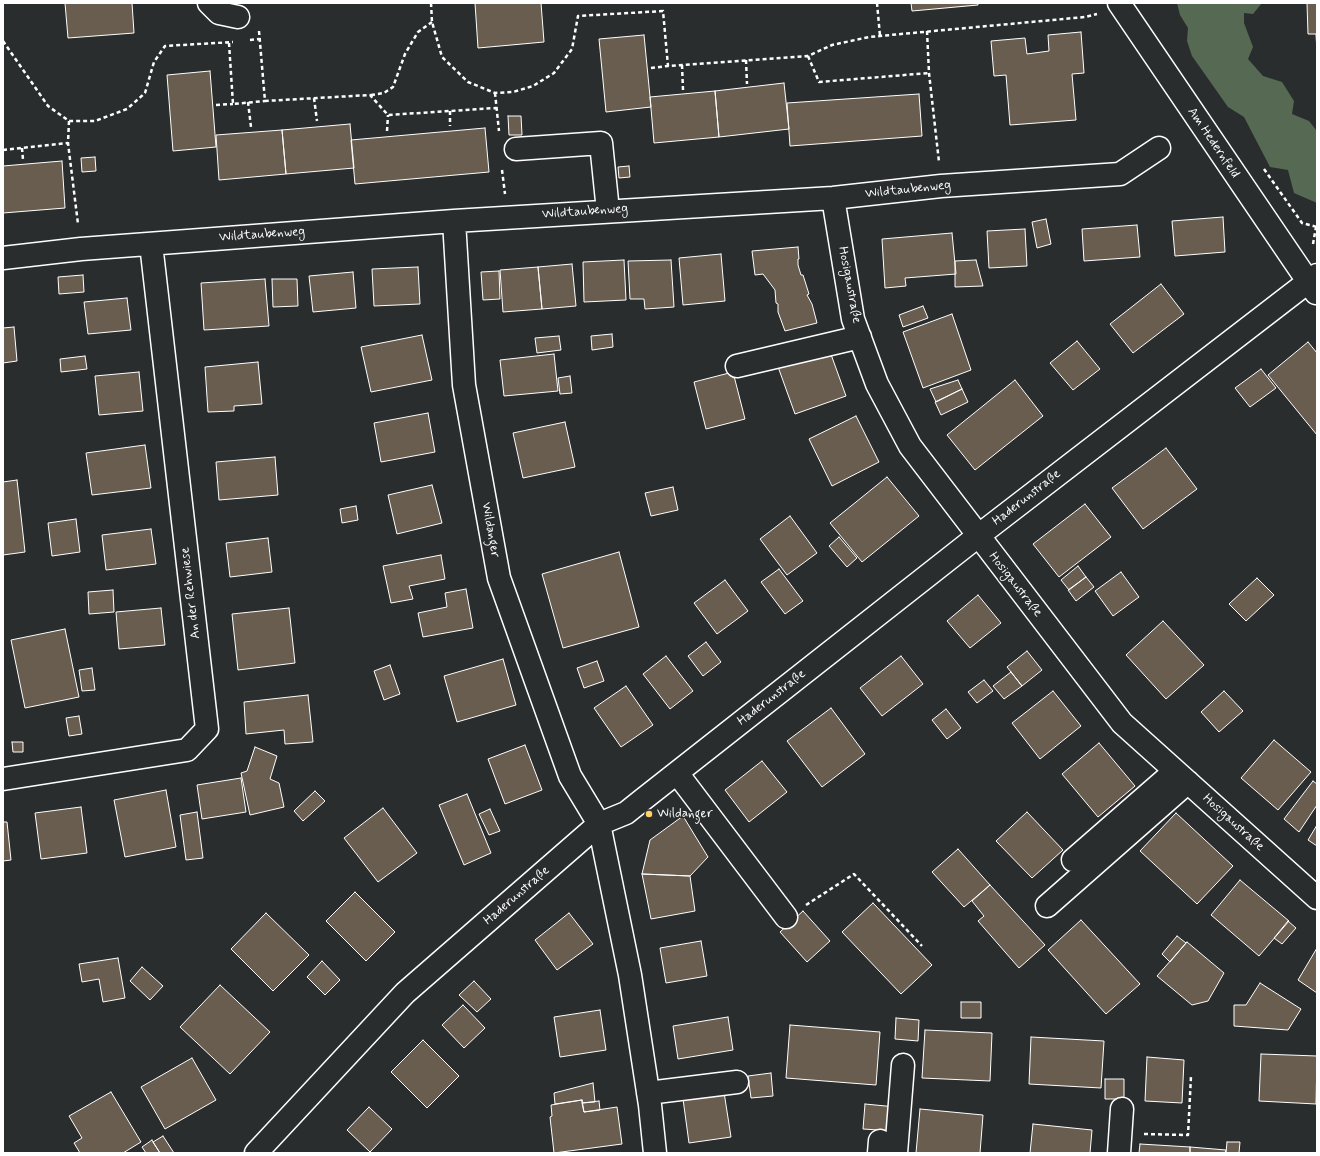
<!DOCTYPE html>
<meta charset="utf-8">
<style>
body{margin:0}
#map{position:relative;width:1320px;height:1156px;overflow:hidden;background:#2a2d2e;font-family:Mynerve,sans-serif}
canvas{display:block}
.frame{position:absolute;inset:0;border:4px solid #fff;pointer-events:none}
</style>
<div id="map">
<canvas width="1320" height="1156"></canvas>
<div class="frame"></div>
</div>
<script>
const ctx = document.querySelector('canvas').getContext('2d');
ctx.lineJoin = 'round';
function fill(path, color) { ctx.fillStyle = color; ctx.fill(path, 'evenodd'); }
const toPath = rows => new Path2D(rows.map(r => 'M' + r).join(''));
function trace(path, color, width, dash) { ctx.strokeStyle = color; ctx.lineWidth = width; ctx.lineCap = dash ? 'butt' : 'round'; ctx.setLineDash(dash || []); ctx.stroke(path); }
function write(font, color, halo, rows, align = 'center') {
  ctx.font = font + ' Mynerve,sans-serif'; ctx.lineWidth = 3; ctx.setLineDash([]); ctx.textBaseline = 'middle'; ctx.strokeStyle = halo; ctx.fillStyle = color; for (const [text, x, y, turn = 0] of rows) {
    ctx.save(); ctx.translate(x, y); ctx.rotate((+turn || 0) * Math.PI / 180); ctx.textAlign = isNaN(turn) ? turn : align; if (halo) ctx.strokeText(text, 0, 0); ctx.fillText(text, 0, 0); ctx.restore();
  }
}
fill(toPath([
 [1177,3,1262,3,1253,14,1244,13,1244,23,1253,47,1248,59,1263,76,1282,82,1294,101,1292,114,1309,121,1317,131,1317,203,1294,193,1288,170,1270,167,1244,117,1228,107,1192,56,1187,41,1188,28,1180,15]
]), '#566953');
const building = toPath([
 [65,3,132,3,134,33,68,38,65,3],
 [475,3,541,3,544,42,478,48,475,3],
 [911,3,978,3,978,5,912,11,911,3],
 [1307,3,1317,3,1317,52,1316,34,1308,34,1307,3],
 [1081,32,1084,73,1072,74,1076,120,1010,125,1006,75,994,76,991,41,1025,38,1027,54,1049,51,1048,35,1081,32],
 [644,35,651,107,606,112,599,39,644,35],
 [210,71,216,147,173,151,167,75,210,71],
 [784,83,789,129,719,137,715,91,784,83],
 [715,91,719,137,654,143,650,97,715,91],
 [919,94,922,136,790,146,787,103,919,94],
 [508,116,521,116,522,135,509,135,508,116],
 [350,124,354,168,286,174,282,130,350,124],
 [485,128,489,172,355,184,351,140,485,128],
 [282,130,286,174,219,180,216,135,282,130],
 [95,157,96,171,82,172,81,158,95,157],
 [62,161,65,208,3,213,3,166,62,161],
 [629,166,630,177,619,178,618,167,629,166],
 [1223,217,1225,252,1175,256,1172,221,1223,217],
 [1046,219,1051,244,1037,248,1032,222,1046,219],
 [1137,225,1140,257,1084,261,1082,229,1137,225],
 [1025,229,1027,266,989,268,987,231,1025,229],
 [952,233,956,274,905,278,906,286,885,288,882,239,952,233],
 [798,247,799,259,798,259,798,265,801,275,803,275,809,294,807,295,812,304,817,323,785,331,778,312,778,304,776,303,775,290,763,274,755,275,752,251,798,247],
 [721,254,725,301,683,305,679,258,721,254],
 [624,260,626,300,584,302,583,262,624,260],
 [671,260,674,307,645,309,644,299,630,299,628,261,671,260],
 [976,260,983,286,955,287,955,261,976,260],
 [572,264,576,306,542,309,538,267,572,264],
 [418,267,420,304,374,306,372,269,418,267],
 [538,267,542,309,503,312,500,270,538,267],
 [499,271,500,299,483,300,481,272,499,271],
 [353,272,356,308,313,312,309,276,353,272],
 [83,275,84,292,59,294,58,277,83,275],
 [265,279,269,326,204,330,201,283,265,279],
 [272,279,297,279,298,306,273,307,272,279],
 [1161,284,1184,314,1133,353,1110,324,1161,284],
 [127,298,131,330,88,334,84,302,127,298],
 [923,306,928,318,903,327,899,315,923,306],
 [952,314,971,370,923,388,903,332,952,314],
 [14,327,17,361,3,363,3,328,14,327],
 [612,334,613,347,592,350,591,336,612,334],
 [422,335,432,380,371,392,361,347,422,335],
 [559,336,561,350,537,353,535,338,559,336],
 [1077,341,1100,369,1073,390,1050,363,1077,341],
 [1308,342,1317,353,1317,435,1268,375,1308,342],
 [828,346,846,396,795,414,777,364,828,346],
 [554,354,558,391,504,396,500,360,554,354],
 [85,356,87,369,61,372,60,359,85,356],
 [258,362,262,404,234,406,234,411,208,412,205,367,258,362],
 [1261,369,1276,388,1250,407,1235,388,1261,369],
 [139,372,143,411,99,415,95,376,139,372],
 [733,372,745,419,706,429,694,382,733,372],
 [570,376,572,393,560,394,558,378,570,376],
 [958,380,962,389,936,402,930,389,958,380],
 [1015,380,1043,416,975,470,947,435,1015,380],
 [962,389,968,402,941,415,935,402,962,389],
 [428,413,435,452,381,462,374,423,428,413],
 [856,416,879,462,832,486,809,439,856,416],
 [565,422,575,467,523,478,513,433,565,422],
 [145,445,151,488,92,495,86,453,145,445],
 [1166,448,1197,489,1143,529,1112,488,1166,448],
 [275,457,278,495,219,500,216,462,275,457],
 [887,477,919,516,862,562,830,523,887,477],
 [17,480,25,552,3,555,3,482,17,480],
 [432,485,442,523,397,534,388,495,432,485],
 [673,487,678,510,651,516,645,493,673,487],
 [1085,504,1111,537,1059,577,1033,544,1085,504],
 [356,506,358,520,342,523,340,509,356,506],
 [790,516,817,553,787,575,760,539,790,516],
 [76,519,80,552,52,556,48,523,76,519],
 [151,529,156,564,106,570,102,535,151,529],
 [839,537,857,558,847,567,829,546,839,537],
 [268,538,272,572,230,577,226,543,268,538],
 [619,552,639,627,563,648,542,574,619,552],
 [441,555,445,579,409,586,413,599,391,603,383,566,441,555],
 [1078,566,1086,577,1069,590,1061,580,1078,566],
 [779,569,803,601,785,614,761,582,779,569],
 [1121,572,1139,597,1113,616,1095,591,1121,572],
 [1086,577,1094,587,1076,601,1068,590,1086,577],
 [1257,578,1274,595,1246,621,1229,604,1257,578],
 [725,580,748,611,717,634,694,603,725,580],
 [466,589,473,628,423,637,418,613,447,607,445,593,466,589],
 [113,590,114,612,89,614,88,592,113,590],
 [978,595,1001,623,970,648,947,621,978,595],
 [161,608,165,645,119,649,116,612,161,608],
 [289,608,295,663,238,670,232,614,289,608],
 [1163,621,1204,665,1166,699,1126,655,1163,621],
 [65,629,79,697,25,708,11,640,65,629],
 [706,642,721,662,703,676,688,656,706,642],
 [1027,651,1042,670,1022,686,1007,667,1027,651],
 [666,656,693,691,670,709,643,674,666,656],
 [901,656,923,684,882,716,860,688,901,656],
 [503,659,516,705,457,722,444,676,503,659],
 [597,661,604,681,584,688,577,668,597,661],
 [390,665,400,694,384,700,374,671,390,665],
 [92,668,95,690,82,691,79,670,92,668],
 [1011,672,1022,686,1004,699,993,686,1011,672],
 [984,680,993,691,977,703,968,692,984,680],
 [626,686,653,725,621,747,594,708,626,686],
 [1053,691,1081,726,1040,759,1012,723,1053,691],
 [1224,691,1243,711,1219,732,1201,712,1224,691],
 [308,695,313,742,285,744,284,730,246,734,244,702,308,695],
 [831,708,865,754,822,787,787,741,831,708],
 [946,709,961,728,947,739,932,720,946,709],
 [79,716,82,734,69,736,66,718,79,716],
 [1274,740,1311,772,1278,810,1241,778,1274,740],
 [12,742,23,742,23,752,13,752,12,742],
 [1099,743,1135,786,1098,817,1062,774,1099,743],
 [525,745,542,790,505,804,488,759,525,745],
 [255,747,277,756,270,779,279,783,284,807,250,815,241,773,247,771,255,747],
 [762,761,787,792,749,822,725,790,762,761],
 [241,778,246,812,202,819,197,785,241,778],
 [1313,781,1317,784,1317,805,1299,832,1284,819,1313,781],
 [166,790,176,847,125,857,114,800,166,790],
 [315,791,325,801,303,821,294,811,315,791],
 [467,794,491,853,464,865,439,805,467,794],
 [81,807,87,853,41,859,35,813,81,807],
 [383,808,417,853,378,882,344,838,383,808],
 [490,809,500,831,489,835,479,814,490,809],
 [197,812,203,858,186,860,180,815,197,812],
 [1027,812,1063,850,1032,878,996,841,1027,812],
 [1176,813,1233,866,1197,904,1140,851,1176,813],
 [683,816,708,857,690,876,642,874,650,840,683,816],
 [3,822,7,822,11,860,3,861,3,822],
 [1317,825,1317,846,1308,840,1317,825],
 [958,849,990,885,964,907,932,872,958,849],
 [642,874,690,876,695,911,651,919,642,874],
 [1240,880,1289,921,1259,956,1211,915,1240,880],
 [990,885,1045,945,1019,968,978,921,984,916,972,901,990,885],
 [355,892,395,932,366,961,326,921,355,892],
 [873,903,932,965,901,994,842,932,873,903],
 [803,911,830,941,807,962,780,932,803,911],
 [266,913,309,955,273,991,231,949,266,913],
 [569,913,593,944,557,970,535,940,569,913],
 [1081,920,1140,984,1106,1014,1048,950,1081,920],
 [1288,921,1296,928,1282,944,1274,938,1288,921],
 [1177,936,1186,943,1170,962,1162,954,1177,936],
 [701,941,707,976,666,983,660,948,701,941],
 [1187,942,1224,973,1208,1001,1192,1005,1157,976,1187,942],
 [1317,948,1317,993,1298,980,1317,948],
 [118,958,125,998,103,1002,99,979,82,982,79,964,118,958],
 [322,961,340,980,325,995,307,977,322,961],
 [142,967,163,986,150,1000,130,981,142,967],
 [474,981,491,999,477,1012,459,995,474,981],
 [1260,983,1301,1009,1288,1030,1234,1026,1234,1005,1246,1005,1260,983],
 [220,985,270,1032,230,1074,180,1027,220,985],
 [961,1002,981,1002,981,1018,961,1018,961,1002],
 [463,1005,485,1028,464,1048,442,1025,463,1005],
 [600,1010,606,1050,560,1057,554,1017,600,1010],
 [728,1017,733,1050,678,1059,673,1026,728,1017],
 [896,1018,919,1020,918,1041,895,1039,896,1018],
 [790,1025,880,1032,876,1085,786,1078,790,1025],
 [925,1030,992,1033,990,1081,922,1078,925,1030],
 [1031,1037,1104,1041,1101,1088,1029,1084,1031,1037],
 [423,1040,459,1076,427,1108,391,1072,423,1040],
 [1261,1054,1317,1056,1316,1104,1259,1101,1261,1054],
 [1147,1057,1184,1060,1182,1103,1145,1101,1147,1057],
 [192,1058,216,1100,165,1129,141,1087,192,1058],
 [771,1073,773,1096,751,1098,748,1076,771,1073],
 [1105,1079,1124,1079,1124,1099,1105,1099,1105,1079],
 [593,1083,595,1102,582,1103,582,1100,555,1104,554,1093,593,1083],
 [111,1092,141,1142,123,1153,80,1153,74,1143,82,1138,69,1116,111,1092],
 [724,1092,731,1137,689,1143,683,1099,724,1092],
 [582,1100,584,1112,617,1107,622,1144,554,1153,550,1117,552,1116,551,1105,582,1100],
 [599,1101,600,1110,584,1112,582,1103,599,1101],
 [865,1104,896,1107,894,1131,863,1129,865,1104],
 [369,1107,392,1129,370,1152,347,1130,369,1107],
 [920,1109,983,1115,980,1153,916,1153,920,1109],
 [1033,1124,1092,1130,1090,1153,1030,1153,1033,1124],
 [163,1136,174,1153,160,1153,153,1142,163,1136],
 [152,1140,153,1142,160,1153,146,1153,142,1147,152,1140],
 [1227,1142,1240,1142,1239,1153,1226,1153,1227,1142],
 [1140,1144,1190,1147,1190,1153,1139,1153,1140,1144],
 [1190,1147,1226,1150,1225,1153,1190,1153,1190,1147]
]);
fill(building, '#685d4f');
trace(building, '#fff', 1);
const minor = toPath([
 [209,3,219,13,238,17],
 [1119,3,1316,293],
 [516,149,601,143,608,211],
 [833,198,853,319,877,384,910,446,1122,723,1317,898],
 [454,221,464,385,499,578,570,776,599,824,630,975,650,1105,655,1153],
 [3,258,81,249,454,221,833,198,941,186,1120,174,1159,148],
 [737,366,860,337],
 [677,773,786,917],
 [3,779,187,750,207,729,151,244],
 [1073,860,1175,771],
 [1047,906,1188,782],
 [648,1093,737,1082],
 [256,1153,405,993,599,824,626,813,641,801,978,536,1317,275],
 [879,1153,880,1141],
 [896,1153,903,1065],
 [1119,1153,1122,1109]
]);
trace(minor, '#fff', 25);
trace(toPath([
 [431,3,432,22,442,57,468,82,495,93,513,92,533,86,554,73,572,49,578,16,663,11,668,66,808,56,832,45,869,37,1085,17,1097,14],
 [877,3,880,36],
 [259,31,265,101,370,95,388,115,496,108],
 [927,31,929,73,939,162],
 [250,40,259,39],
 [3,41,48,106,69,121,95,121,127,109,145,93,154,62,165,46,233,42],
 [229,43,233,104,265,101],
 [808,56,819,82,929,73],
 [746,60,747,84],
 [682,65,683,90],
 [651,68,668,66],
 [495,93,499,131],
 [371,95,384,93,393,87,405,54,412,42,418,32,432,22],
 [314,98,317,121],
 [248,102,251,127],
 [216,105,233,104],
 [450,111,450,126],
 [69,121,68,143,78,224],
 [387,131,388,115],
 [22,148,23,160],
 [3,150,68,143],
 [1264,169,1302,223,1317,227],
 [502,170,505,194],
 [1313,244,1316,227],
 [806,905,854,874,922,946],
 [1144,1134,1188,1135,1191,1076]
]), '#fff', 2.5, [4, 3]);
trace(minor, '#2a2d2e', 22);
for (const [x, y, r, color] of [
 [649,814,4,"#ffd166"]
]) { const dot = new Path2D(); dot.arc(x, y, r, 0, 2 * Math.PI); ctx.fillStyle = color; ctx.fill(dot); trace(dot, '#2a2d2e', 1.5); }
write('13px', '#fff', '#2a2d2e', [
 ["Am Hedernfeld",1213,143,56],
 ["Wildtaubenweg",908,190,-6],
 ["Wildtaubenweg",585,212,-4],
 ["Wildtaubenweg",262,235,-4],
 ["Hosigaustraße",849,285,79],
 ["Haderunstraße",1027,498,-38],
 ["Wildanger",490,530,80],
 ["Hosigaustraße",1015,585,52],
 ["An der Rehwiese",191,593,-97],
 ["Haderunstraße",772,698,-38],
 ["Hosigaustraße",1233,823,42],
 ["Haderunstraße",517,896,-41]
]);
write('13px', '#fff', '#2a2d2e', [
 ["Wildanger",657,814]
], 'left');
</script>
